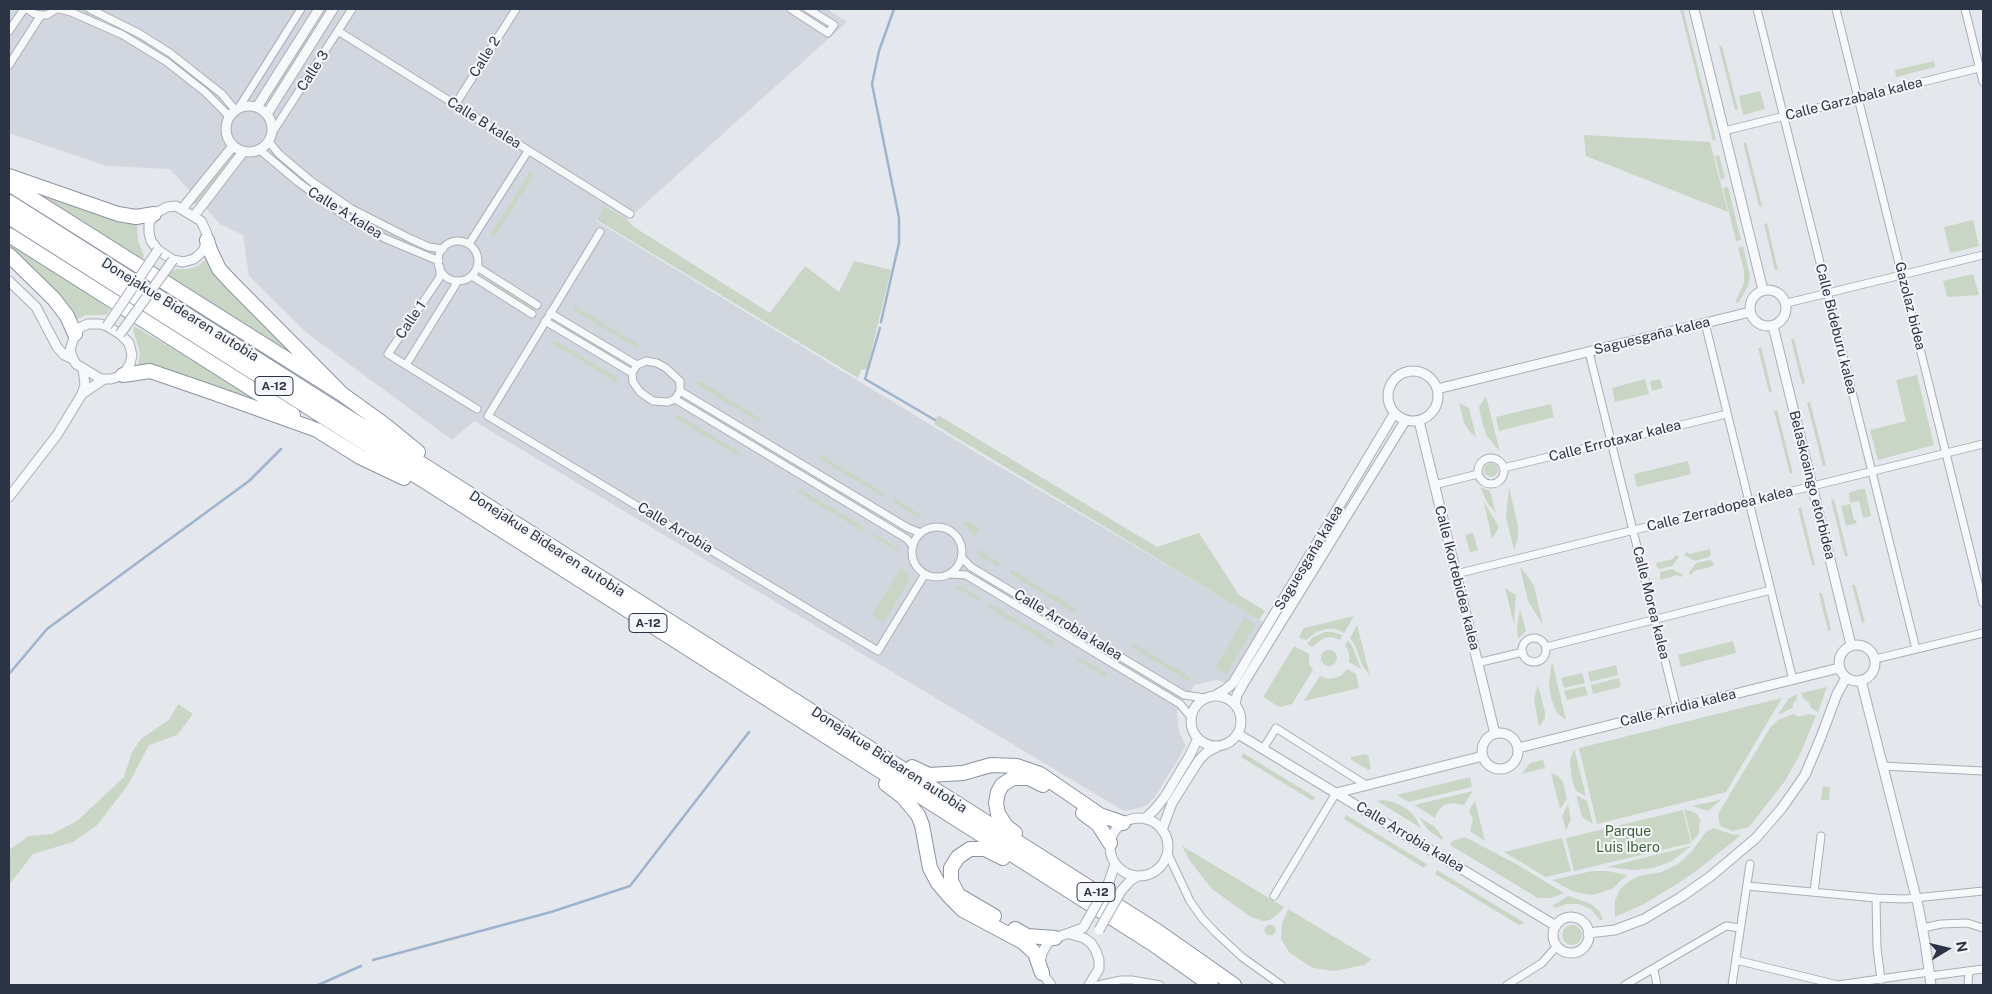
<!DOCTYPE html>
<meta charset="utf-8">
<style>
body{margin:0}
#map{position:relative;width:1992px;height:994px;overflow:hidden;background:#e4e7ec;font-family:"Public Sans",sans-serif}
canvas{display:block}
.frame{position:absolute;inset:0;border:10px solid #2b3445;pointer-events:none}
.north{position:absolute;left:1922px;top:924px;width:50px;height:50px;-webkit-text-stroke:4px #f4f6f9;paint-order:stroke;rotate:81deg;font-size:14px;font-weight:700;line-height:20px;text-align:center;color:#2b3445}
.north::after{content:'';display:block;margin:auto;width:18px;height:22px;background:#2b3445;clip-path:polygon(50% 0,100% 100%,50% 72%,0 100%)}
</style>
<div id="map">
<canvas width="1992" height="994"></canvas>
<div class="frame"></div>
<div class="north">N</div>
</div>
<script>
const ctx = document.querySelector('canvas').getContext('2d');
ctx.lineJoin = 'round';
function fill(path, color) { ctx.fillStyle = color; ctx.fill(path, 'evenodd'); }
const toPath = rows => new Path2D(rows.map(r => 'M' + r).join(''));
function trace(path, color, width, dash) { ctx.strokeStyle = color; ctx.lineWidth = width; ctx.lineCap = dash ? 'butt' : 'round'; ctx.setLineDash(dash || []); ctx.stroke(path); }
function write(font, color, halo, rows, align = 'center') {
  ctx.font = font + ' "Public Sans",sans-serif'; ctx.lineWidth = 4; ctx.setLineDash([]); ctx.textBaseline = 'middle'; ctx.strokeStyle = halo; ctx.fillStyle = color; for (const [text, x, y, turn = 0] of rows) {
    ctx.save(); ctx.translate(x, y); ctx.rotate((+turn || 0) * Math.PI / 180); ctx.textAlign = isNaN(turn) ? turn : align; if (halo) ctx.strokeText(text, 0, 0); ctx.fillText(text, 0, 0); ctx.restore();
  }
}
fill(toPath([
 [9,9,827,9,847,22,627,220,606,206,596,221,985,458,1265,623,1228,683,1216,680,1195,685,1178,709,1177,715,1179,732,1186,746,1155,797,1147,805,1140,808,1124,811,474,421,452,440,307,333,249,276,243,235,220,224,170,169,107,166,9,133]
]), '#d2d6de');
fill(toPath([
 [74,9,79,9,106,20,148,43,147,44,106,22],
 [1680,9,1683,9,1716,140,1713,141],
 [309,33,312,35,270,100,267,98],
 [154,46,182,66,218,95,217,97,181,68,153,48],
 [1719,46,1722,46,1738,109,1735,110],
 [1934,61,1935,67,1896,77,1895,70],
 [1760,91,1765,109,1743,115,1739,96],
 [1584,135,1710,142,1728,212,1586,156],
 [1746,142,1762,206,1759,206,1743,143],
 [1719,155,1725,178,1721,180,1715,156],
 [279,159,320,192,345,209,344,211,318,193,278,160],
 [226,163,228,165,196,204,194,204,193,202],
 [530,172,534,175,494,237,490,235],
 [11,181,130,223,137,222,138,241,144,256,142,259,89,231],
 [1728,187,1741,240,1736,241,1723,188],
 [605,206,627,220,634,227,770,313,805,266,839,292,854,261,891,270,867,369,861,370,858,378,597,220],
 [351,212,373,226,425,249,424,251,373,227,350,214],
 [1973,220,1979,246,1950,253,1944,227],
 [1767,223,1778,270,1775,270,1764,224],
 [9,241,110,309,108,313,105,315,86,315,76,320,64,302,9,249],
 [1743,246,1750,277,1748,286,1739,302,1735,303,1744,283,1744,270,1738,248],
 [206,259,211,268,306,367,165,274,176,269,188,269,198,266],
 [1973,274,1979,295,1947,297,1943,281],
 [489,280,533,307,532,309,488,282],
 [575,306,639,345,637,348,573,310],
 [563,325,623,361,621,363,562,327],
 [134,326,279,411,138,366,140,353,133,330],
 [1791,339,1794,339,1805,383,1802,384],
 [554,340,618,378,616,382,552,343],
 [1761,347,1772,392,1769,392,1758,348],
 [1917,375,1934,445,1878,460,1870,430,1906,421,1896,380],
 [1645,379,1649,394,1615,402,1612,388],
 [1660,379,1663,388,1652,391,1650,381],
 [698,380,761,419,759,422,696,384],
 [1486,396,1500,452,1487,436,1483,426,1479,407],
 [690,402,750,438,749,440,689,404],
 [1810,402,1826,465,1823,466,1807,403],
 [1459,403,1469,408,1476,437,1470,432,1464,423],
 [1551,404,1554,417,1499,431,1496,417],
 [1777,410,1793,473,1790,474,1774,411],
 [677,414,741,453,739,456,675,418],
 [938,415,1157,547,1199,533,1239,595,1265,611,1259,620,934,424],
 [756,441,803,470,802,471,754,443],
 [820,455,884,493,882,496,818,458],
 [1688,461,1691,474,1637,487,1634,474],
 '1484 470a7 7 0 1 1 14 0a7 7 0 1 1-14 0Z',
 [808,473,873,512,872,514,807,475],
 [1480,487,1490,491,1496,513,1488,504],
 [1509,487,1518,526,1518,538,1514,550,1506,517],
 [800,489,864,527,862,531,797,492],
 [1860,489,1865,489,1871,516,1863,518,1859,501,1850,503,1849,493],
 [895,499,923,516,918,518,893,502],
 [1834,499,1848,556,1845,557,1831,500],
 [1484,502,1499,527,1492,539],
 [1850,504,1854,520,1856,520,1857,523,1846,526,1841,506],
 [1801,507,1815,565,1812,565,1798,508],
 [966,522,971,523,980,528,974,537,964,524],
 [873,533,898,548,899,552,872,536],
 [1473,533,1478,550,1470,552,1465,535],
 [977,549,1000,563,998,566,977,554],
 [1710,549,1711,554,1709,557,1695,561,1684,555,1686,552,1690,554],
 [1676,555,1679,557,1672,566,1660,569,1657,567,1656,563,1673,559],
 [1710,560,1713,562,1714,566,1694,571,1691,575,1689,573,1696,563],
 [901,567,910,579,884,622,872,615],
 [1520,567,1526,574,1534,586,1543,625,1528,601],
 [1672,569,1683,575,1681,577,1677,575,1660,580,1660,572],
 [1011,570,1075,608,1073,612,1009,573],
 [959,585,980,597,978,600,955,587],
 [1852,585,1855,585,1865,622,1862,623],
 [999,588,1064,627,1063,629,998,590],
 [1505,588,1516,595,1514,624],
 [1819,593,1822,593,1831,630,1828,631],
 [990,603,1055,642,1052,646,988,607],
 [1520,609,1526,631,1518,639,1517,628],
 [1354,616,1344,633,1336,629,1325,629,1315,633,1306,640,1299,637,1304,628],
 [1245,617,1256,624,1226,675,1215,668],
 [1357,625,1370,676,1362,665,1355,645,1350,638],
 [1069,630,1117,659,1116,661,1068,632],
 [1325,632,1332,632,1342,635,1340,640,1332,637,1324,638,1312,647,1307,644,1313,637],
 [1348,640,1353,648,1361,669,1349,662,1349,653,1345,645],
 [1733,641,1736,653,1681,667,1678,655],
 [1134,644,1190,677,1188,681,1132,647],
 [1294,646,1309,654,1309,664,1313,670,1292,704,1279,707,1263,697],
 '1321 658a8 8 0 1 1 16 0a8 8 0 1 1-16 0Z',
 [1079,657,1107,673,1105,677,1077,660],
 [1552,661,1566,720,1557,713,1551,698,1549,683],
 [1122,662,1179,697,1178,698,1121,664],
 [1616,665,1618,675,1590,682,1588,672],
 [1347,669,1356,674,1359,688,1304,701,1320,676,1328,679,1335,678,1342,675],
 [1582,673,1585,683,1564,688,1561,678],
 [1619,678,1621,687,1593,694,1591,685],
 [1538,685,1545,712,1545,718,1539,727,1534,699],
 [1585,686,1588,695,1567,700,1564,691],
 [1827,687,1818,712,1811,708,1810,704,1803,698,1801,693],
 [1797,694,1797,699,1794,702,1792,708,1778,715,1788,699],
 [1782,698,1726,792,1597,824,1579,748],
 [178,704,193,714,177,735,149,745,128,785,97,825,73,842,33,854,9,885,9,850,29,836,52,834,77,821,124,777,132,752,141,739,169,720],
 [1794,714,1799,717,1809,714,1816,716,1800,754,1785,781,1749,827,1733,831,1720,826,1718,814,1770,728,1778,720],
 [1574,749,1575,752,1586,796,1576,791,1572,780,1570,761],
 [1243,753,1315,797,1313,801,1241,757],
 [1365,754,1368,755,1371,769,1369,770,1351,760,1351,757],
 [1543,760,1545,768,1522,774,1530,763],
 [1551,773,1558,776,1563,782,1567,799,1560,809],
 [1470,777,1472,787,1409,802,1397,795],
 [1823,786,1830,787,1829,800,1821,800],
 [1473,791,1464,805,1453,803,1444,805,1437,812,1435,818,1414,805],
 [1576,795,1587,801,1593,824,1582,817],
 [1722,799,1708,811,1692,806,1715,801],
 [1384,800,1396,803,1407,809,1415,817,1421,828,1377,801],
 [1475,801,1485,841,1470,831,1473,820,1469,810],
 [1568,804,1571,820,1566,830,1562,816],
 [1684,809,1696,813,1700,819,1699,833,1692,842],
 [1683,810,1691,843,1574,871,1566,838],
 [1346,815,1427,864,1424,868,1344,819],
 [1419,817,1435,827,1443,838,1442,840,1428,830],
 [1714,828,1731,834,1741,835,1700,868,1680,882,1644,904,1615,917,1615,901,1620,889,1631,880,1639,876,1662,872,1678,864,1692,851,1706,832],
 [1465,837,1518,865,1564,893,1551,898,1538,898,1450,845,1452,841],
 [1562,838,1571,871,1546,877,1504,852],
 [1182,846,1284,907,1279,913,1270,920,1263,921,1251,917,1212,889,1190,861],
 [1691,846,1672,861,1653,868,1632,870,1607,867],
 [1437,870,1525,923,1519,925,1435,874],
 [1592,871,1607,871,1627,875,1612,889,1593,895,1574,892,1552,880],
 [1568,896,1591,904,1600,912,1603,920,1600,920,1591,909,1579,904,1566,904,1556,908,1552,906],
 [1288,909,1371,959,1372,959,1364,965,1334,971,1314,968,1306,964,1289,952,1281,939,1282,924],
 '1264.5 930a5.5 5.5 0 1 1 11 0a5.5 5.5 0 1 1-11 0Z',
 '1562 935a10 10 0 1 1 20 0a10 10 0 1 1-20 0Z'
]), '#c9d6c5');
trace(toPath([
 [881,322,899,243,899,218,872,84,879,51,894,9],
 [880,328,865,379,935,420],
 [9,674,47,629,249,481,281,449],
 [373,960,551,912,630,886,749,732],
 [318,985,361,966]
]), '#9fb4cc', 2.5);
const minor = toPath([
 [27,9,35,14,41,15,47,15,56,9],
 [59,9,71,12,123,35,167,62,205,92,230,117],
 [90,9,140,34,170,53,222,94,235,110],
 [791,9,828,33,834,25,808,9],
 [1757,9,1916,649],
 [1836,9,1983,603],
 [1965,9,1983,82],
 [9,31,24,9],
 [338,31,630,214],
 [9,65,41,15],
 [455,105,516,9],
 [238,109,301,9],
 [1724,131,1983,67],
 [272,133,352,9],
 [269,142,279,154,311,181,350,208,411,239,429,247,443,249],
 [260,150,298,182,345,216,384,238,439,261],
 [600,232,488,416,878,651,925,574],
 '438 261a20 20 0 1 1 40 0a20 20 0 1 1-40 0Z',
 [469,244,528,151],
 [440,267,440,277,388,354,477,409],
 [477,267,537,305],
 [472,276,532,314],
 [1787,303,1983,255],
 [550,313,637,365],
 [545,321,632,373],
 [1705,323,1793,680],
 [1589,352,1677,709],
 [646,361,657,363,666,368,680,381,680,391,675,399,668,402,653,401,640,392,633,382,632,373,637,365,646,361],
 [406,365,458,281],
 [680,391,908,528,921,533],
 [675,399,894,531,907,539,913,546],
 '1478 471a13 13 0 1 1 26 0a13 13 0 1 1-26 0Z',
 [1503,468,1727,414],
 [1434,485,1478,474],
 '912 552a25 25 0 1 1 50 0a25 25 0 1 1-50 0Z',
 [962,558,971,567,1184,695,1205,698],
 [950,574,966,575,1180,704,1191,717],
 [1456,574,1983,444],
 '1522 650a12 12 0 1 1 24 0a12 12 0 1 1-24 0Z',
 [1546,647,1771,590],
 [1875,659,1983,633],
 [1477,663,1523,652],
 [1263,749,1276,728,1366,785],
 [1882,766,1983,771],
 [1167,852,1190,901,1202,918,1215,932,1242,957,1281,985],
 [1747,886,1876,898,1905,899,1983,891],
 [1814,892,1821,836],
 [1274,896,1336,793],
 [1876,898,1877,948,1881,980],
 [1923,928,1941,924,1967,923,1983,928],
 [1736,960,1838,985,1929,972],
 [1654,970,1657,985],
 [1930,976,1983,969],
 [1098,985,1121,980,1132,980,1160,985],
 [1507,985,1542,963,1557,946],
 [1625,985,1726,926,1740,928],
 [1732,985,1750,864],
 [1968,985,1969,971]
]);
const tertiary = toPath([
 [1694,9,1763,290],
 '226 129a23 23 0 1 1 46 0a23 23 0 1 1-46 0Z',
 [257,107,319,9],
 [267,114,333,9],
 [176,206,201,221,207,234,207,240,203,251,194,259,183,262,173,260,158,250,151,241,149,233,149,223,154,214,167,207,176,206],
 [182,209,233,146],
 [194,216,243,152],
 [9,281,36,307,57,347,64,355,73,359],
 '1750 308a18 18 0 1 1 36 0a18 18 0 1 1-36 0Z',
 [88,324,100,324,107,326,120,334,129,343,132,355,130,364,123,375,111,379,101,379,76,364,73,359,70,350,75,334,81,327,88,324],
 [1773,326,1851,645],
 '1388 396a25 25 0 1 1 50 0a25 25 0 1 1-50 0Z',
 [1437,389,1750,312],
 [82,394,104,379],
 [1419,421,1495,734],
 [9,497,57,435,82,394,85,385,83,368],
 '1839 663a18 18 0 1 1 36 0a18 18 0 1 1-36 0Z',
 [1861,680,1918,905,1925,942,1931,985],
 [1216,695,1226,689,1233,683,1394,414],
 '1191 721a25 25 0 1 1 50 0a25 25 0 1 1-50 0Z',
 [1235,704,1237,695,1243,684,1405,421],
 '1482 751a18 18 0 1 1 36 0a18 18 0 1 1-36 0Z',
 [1238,734,1556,926],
 [1518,748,1839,668],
 [1336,793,1483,756],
 '1110 847a29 29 0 1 1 58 0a29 29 0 1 1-58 0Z',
 [1145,819,1156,808,1164,798,1190,755,1198,738],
 [1162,830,1172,803,1199,760,1207,752,1217,747],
 [1109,882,1115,864],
 [1121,891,1131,880,1138,876],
 '1553 935a18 18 0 1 1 36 0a18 18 0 1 1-36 0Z',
 [1588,933,1615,930,1644,919,1681,897,1711,876,1756,838,1782,808,1805,775,1821,737,1837,694,1846,678],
 [1070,934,1084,938,1091,943,1096,951,1099,960,1099,969,1089,985],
 [1051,985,1042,973,1040,963,1042,953,1047,944,1055,938,1083,928,1087,921]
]);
const motorway = toPath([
 [9,176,118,214,136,217,154,214],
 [9,184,342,394],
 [9,202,1079,881,1160,933,1234,985],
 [9,217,1153,944,1211,985],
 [9,235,293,415],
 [207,240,210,250,219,269,231,282,342,394,385,425,418,452],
 [9,255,54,299,67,316,75,334],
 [123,375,150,371,214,393,317,430,360,457,404,478],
 [912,767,929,775,963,773,991,765,1017,766,1040,774,1100,815,1123,823],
 [886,784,903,797,918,815,922,825,930,868,938,883,950,897,963,910,1023,942,1035,953,1042,973],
 [1083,813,1098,824,1110,843],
 [1015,833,1006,826,998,814,996,803,998,792,1002,785,1013,778,1029,778,1043,785],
 [994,916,958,895,951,881,951,868,958,857,970,849,985,849,1003,858],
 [1015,929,1027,936,1055,938]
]);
trace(minor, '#a9aeb7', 9);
trace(tertiary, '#a9aeb7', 11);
trace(motorway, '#8b94a3', 16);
trace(minor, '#f7f8fa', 7);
trace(tertiary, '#f7f8fa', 9);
trace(motorway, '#fff', 14);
const tertiaryBridge = toPath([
 [107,326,158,250],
 [120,334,173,260],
 [1087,921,1109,882],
 [1099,930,1121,891]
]);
trace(tertiaryBridge, '#a9aeb7', 11, []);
trace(tertiaryBridge, '#f7f8fa', 9);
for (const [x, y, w] of [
 [274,386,38],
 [648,623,38],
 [1096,892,38]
]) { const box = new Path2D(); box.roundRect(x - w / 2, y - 9.5, w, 19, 4); ctx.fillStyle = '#f4f6f9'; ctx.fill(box); trace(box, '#2b3445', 1); }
write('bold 12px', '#2b3445', null, [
 ["A-12",274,386],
 ["A-12",648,623],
 ["A-12",1096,892]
]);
write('14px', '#2b3445', '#f4f6f9', [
 ["Calle 2",485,57,-58],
 ["Calle 3",313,71,-57],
 ["Calle Garzabala kalea",1854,99,-14],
 ["Calle B kalea",484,123,32],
 ["Calle A kalea",345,213,32],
 ["Gazolaz bidea",1910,306,76],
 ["Donejakue Bidearen autobia",180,310,32],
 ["Calle 1",411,320,-56],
 ["Calle Bideburu kalea",1836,329,76],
 ["Saguesgaña kalea",1652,336,-14],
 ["Calle Errotaxar kalea",1615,441,-14],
 ["Belaskoaingo etorbidea",1812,485,76],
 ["Calle Zerradopea kalea",1720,509,-14],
 ["Calle Arrobia",675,528,31],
 ["Donejakue Bidearen autobia",547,544,33],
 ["Saguesgaña kalea",1309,558,-59],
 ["Calle Ikortebidea kalea",1457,578,76],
 ["Calle Morea kalea",1651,603,76],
 ["Calle Arrobia kalea",1068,625,31],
 ["Calle Arridia kalea",1678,708,-14],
 ["Donejakue Bidearen autobia",889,760,33],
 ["Calle Arrobia kalea",1410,837,31]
]);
write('14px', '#3f6138', '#f4f6f9', [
 ["Parque",1628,832],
 ["Luis Ibero",1628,848]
]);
</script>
